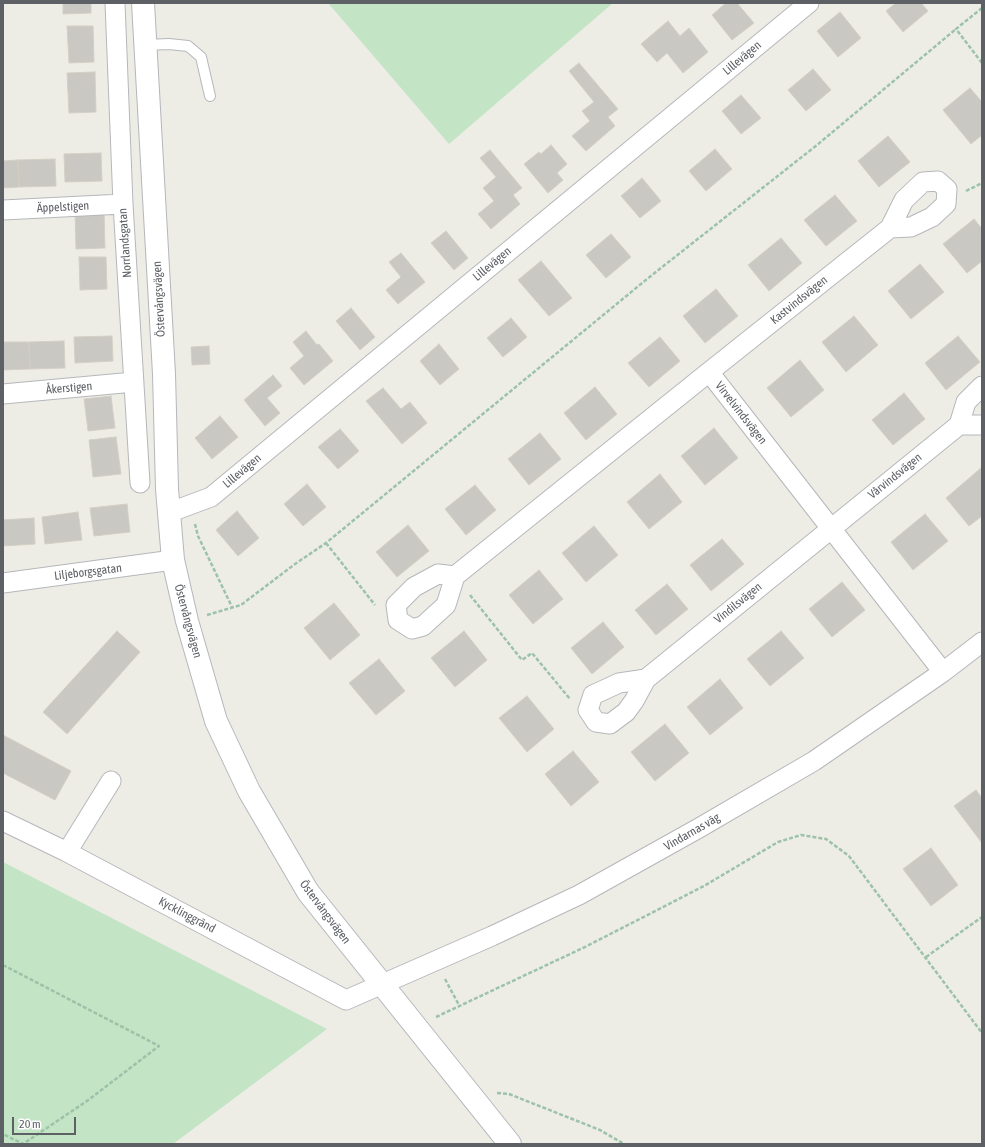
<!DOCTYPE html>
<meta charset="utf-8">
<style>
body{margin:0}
#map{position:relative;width:985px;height:1147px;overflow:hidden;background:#eeede5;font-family:"Asap Condensed",sans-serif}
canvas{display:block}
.frame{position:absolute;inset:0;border:4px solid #5d6065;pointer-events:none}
.scale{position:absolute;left:12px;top:1117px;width:64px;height:18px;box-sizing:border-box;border:2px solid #5d6065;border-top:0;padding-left:5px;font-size:12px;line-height:14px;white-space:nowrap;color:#5d6065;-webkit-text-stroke:3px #fff;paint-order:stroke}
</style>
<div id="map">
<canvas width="985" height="1147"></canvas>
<div class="frame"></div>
<div class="scale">20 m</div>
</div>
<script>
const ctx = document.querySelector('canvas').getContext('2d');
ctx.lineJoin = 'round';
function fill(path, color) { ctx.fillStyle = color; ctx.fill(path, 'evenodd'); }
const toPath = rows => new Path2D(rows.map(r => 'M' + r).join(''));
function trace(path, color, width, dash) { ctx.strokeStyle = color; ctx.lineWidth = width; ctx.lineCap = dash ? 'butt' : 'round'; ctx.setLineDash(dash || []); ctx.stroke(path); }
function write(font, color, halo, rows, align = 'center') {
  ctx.font = font + ' "Asap Condensed",sans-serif'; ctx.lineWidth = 4; ctx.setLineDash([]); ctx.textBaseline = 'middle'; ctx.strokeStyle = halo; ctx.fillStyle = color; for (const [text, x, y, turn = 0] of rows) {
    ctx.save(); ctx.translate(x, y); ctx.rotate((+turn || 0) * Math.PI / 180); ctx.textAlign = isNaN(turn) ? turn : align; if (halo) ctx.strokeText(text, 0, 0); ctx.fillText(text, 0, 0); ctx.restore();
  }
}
fill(toPath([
 [328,3,613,3,449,144],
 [3,862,327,1029,173,1144,3,1144]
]), '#c3e4c5');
const building = toPath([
 [63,3,91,3,91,13,63,14,63,3],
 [726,3,737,3,754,23,732,40,712,15,726,3],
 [896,3,921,3,928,11,903,32,886,11,896,3],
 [840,12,861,38,838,57,817,31,840,12],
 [668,21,680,36,689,28,708,52,683,73,667,53,657,62,641,44,668,21],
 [67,26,93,26,94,62,69,63,67,26],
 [579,63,618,109,608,117,615,126,586,151,572,136,590,121,582,111,594,102,569,71,579,63],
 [813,69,831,90,806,111,788,90,813,69],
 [95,72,96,112,69,113,67,73,95,72],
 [970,88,982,102,982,135,971,144,943,110,970,88],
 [741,95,761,118,741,134,722,111,741,95],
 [888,136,910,162,879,187,858,161,888,136],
 [551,145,567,164,557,173,563,180,548,193,524,164,539,152,541,154,551,145],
 [715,149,732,169,706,191,689,171,715,149],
 [490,150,522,188,513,195,520,204,491,229,478,214,494,201,483,188,496,177,480,158,490,150],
 [101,153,102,181,65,182,64,154,101,153],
 [55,159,56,186,19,187,18,160,55,159],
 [18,160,19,187,3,188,3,161,18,160],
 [642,178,661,201,640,218,621,196,642,178],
 [835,195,857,221,826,246,804,220,835,195],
 [104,211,105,248,76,249,75,212,104,211],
 [974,219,982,229,982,261,967,273,943,244,974,219],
 [446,231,468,258,454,270,431,243,446,231],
 [611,234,631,257,606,278,586,255,611,234],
 [781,238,802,263,769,291,748,265,781,238],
 [401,253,425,282,398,304,386,290,401,277,389,262,401,253],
 [79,257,106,257,107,289,80,290,79,257],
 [541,261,572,298,549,316,518,280,541,261],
 [920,264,944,292,911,319,888,291,920,264],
 [716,289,738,316,705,343,683,316,716,289],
 [351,308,375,337,360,350,336,321,351,308],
 [854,316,878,345,846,372,822,342,854,316],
 [511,318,527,337,503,357,487,338,511,318],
 [306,331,317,345,319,344,333,361,304,385,290,368,304,356,293,342,306,331],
 [112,336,113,361,75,363,74,337,112,336],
 [958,336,980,362,946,390,925,363,958,336],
 [660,337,680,361,649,387,628,363,660,337],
 [64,341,65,368,30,369,29,342,64,341],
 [3,342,29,342,30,369,3,370,3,342],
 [439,344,459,369,440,385,420,361,439,344],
 [209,346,210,364,192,365,191,347,209,346],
 [800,360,824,390,791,417,767,388,800,360],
 [273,375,282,386,267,398,280,413,265,426,244,400,273,375],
 [595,387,617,414,586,440,564,413,595,387],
 [383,388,401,409,410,402,427,423,402,444,366,401,383,388],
 [904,393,925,419,893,445,872,420,904,393],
 [111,396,115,428,88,431,84,399,111,396],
 [220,416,238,437,212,459,195,438,220,416],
 [714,428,738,458,705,485,681,456,714,428],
 [340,429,359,451,338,469,318,447,340,429],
 [540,433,561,459,529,485,508,459,540,433],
 [116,437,121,474,93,477,89,440,116,437],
 [981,468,982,516,969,526,946,498,981,468],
 [660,474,682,502,649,529,627,502,660,474],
 [307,484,326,507,303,526,284,504,307,484],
 [475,485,496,510,466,535,445,509,475,485],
 [127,504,130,532,94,536,90,508,127,504],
 [237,511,259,538,238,556,216,530,237,511],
 [78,512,82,540,45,544,42,517,78,512],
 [925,514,948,541,913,570,891,542,925,514],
 [34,518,35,544,3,546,3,520,34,518],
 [408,525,429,551,397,577,376,552,408,525],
 [594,526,618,555,586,582,562,553,594,526],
 [722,539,744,564,711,591,690,565,722,539],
 [539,570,563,599,533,624,509,595,539,570],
 [842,582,865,610,832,637,809,609,842,582],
 [667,584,688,609,656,635,635,610,667,584],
 [334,603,360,635,330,660,304,628,334,603],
 [603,622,624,647,592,674,571,648,603,622],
 [117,631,140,652,67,734,43,712,117,631],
 [464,631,487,660,455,687,431,658,464,631],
 [781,631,804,658,770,686,747,659,781,631],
 [379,659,405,691,376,715,349,683,379,659],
 [720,679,743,708,710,735,687,707,720,679],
 [527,696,554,729,527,752,499,718,527,696],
 [665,724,689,753,655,781,631,752,665,724],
 [3,735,71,771,55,800,3,773,3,735],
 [573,751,599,782,571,806,545,774,573,751],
 [976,790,982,798,982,843,954,806,976,790],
 [931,848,958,885,931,906,903,869,931,848]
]);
fill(building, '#cac8c2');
trace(building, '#d3cfc4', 1);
const lane = toPath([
 [145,45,169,44,188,46,201,57,210,96]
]);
const street = toPath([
 [115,3,123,204,140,483],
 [3,210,123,204],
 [709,372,890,228,911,227,932,217,946,204,947,189,938,181,923,182,904,200,890,228],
 [3,394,134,382],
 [959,425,982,425],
 [168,513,211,497,809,3],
 [455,576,438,574,414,587,396,605,398,620,412,629,423,626,446,605,455,576,709,372,943,672],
 [3,583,173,560],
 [646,679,634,701,626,712,610,724,596,722,588,710,593,695,619,683,646,679,959,425,966,402,982,386],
 [111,781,67,852,346,1000,492,936,579,895,699,828,814,761,943,672,982,642],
 [3,821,67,852]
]);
const secondary = toPath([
 [143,3,164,374,167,489,173,560,187,621,216,721,249,791,308,892,510,1144]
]);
trace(lane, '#b5b7bb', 12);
trace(street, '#b5b7bb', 21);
trace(secondary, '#b4b7bc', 24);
trace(toPath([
 [982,8,956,29,982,63],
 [966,191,982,183],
 [195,524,198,536,232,607],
 [326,543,375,605],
 [470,595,522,660,532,653,570,699],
 [207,615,241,605,295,564,326,543,647,279,817,145,956,29],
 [926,957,982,917],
 [3,965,159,1046,87,1101,23,1144,3,1134],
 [445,979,460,1007],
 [436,1017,585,947,704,886,778,842,801,835,826,839,849,856,982,1033],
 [497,1093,509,1094,600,1130,624,1144]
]), '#9cc2a9', 2.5, [4, 2]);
trace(lane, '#fff', 10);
trace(street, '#fff', 19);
trace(secondary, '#fff', 22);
write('12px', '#5d6065', '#fff', [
 ["Lillevägen",742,58,-40],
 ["Äppelstigen",63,207,-3],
 ["Norrlandsgatan",125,243,-94],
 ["Lillevägen",492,264,-40],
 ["Östervångsvägen",159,299,-93],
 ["Kastvindsvägen",799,300,-39],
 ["Åkerstigen",69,388,-5],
 ["Virvelvindsvägen",741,413,52],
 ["Lillevägen",242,471,-40],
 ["Vårvindsvägen",895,476,-39],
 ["Liljeborgsgatan",88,572,-7],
 ["Vindilsvägen",738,603,-39],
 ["Östervångsvägen",188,621,75],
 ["Vindarnas väg",692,832,-30],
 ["Östervångsvägen",325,912,53],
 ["Kycklinggränd",187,915,28]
]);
</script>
